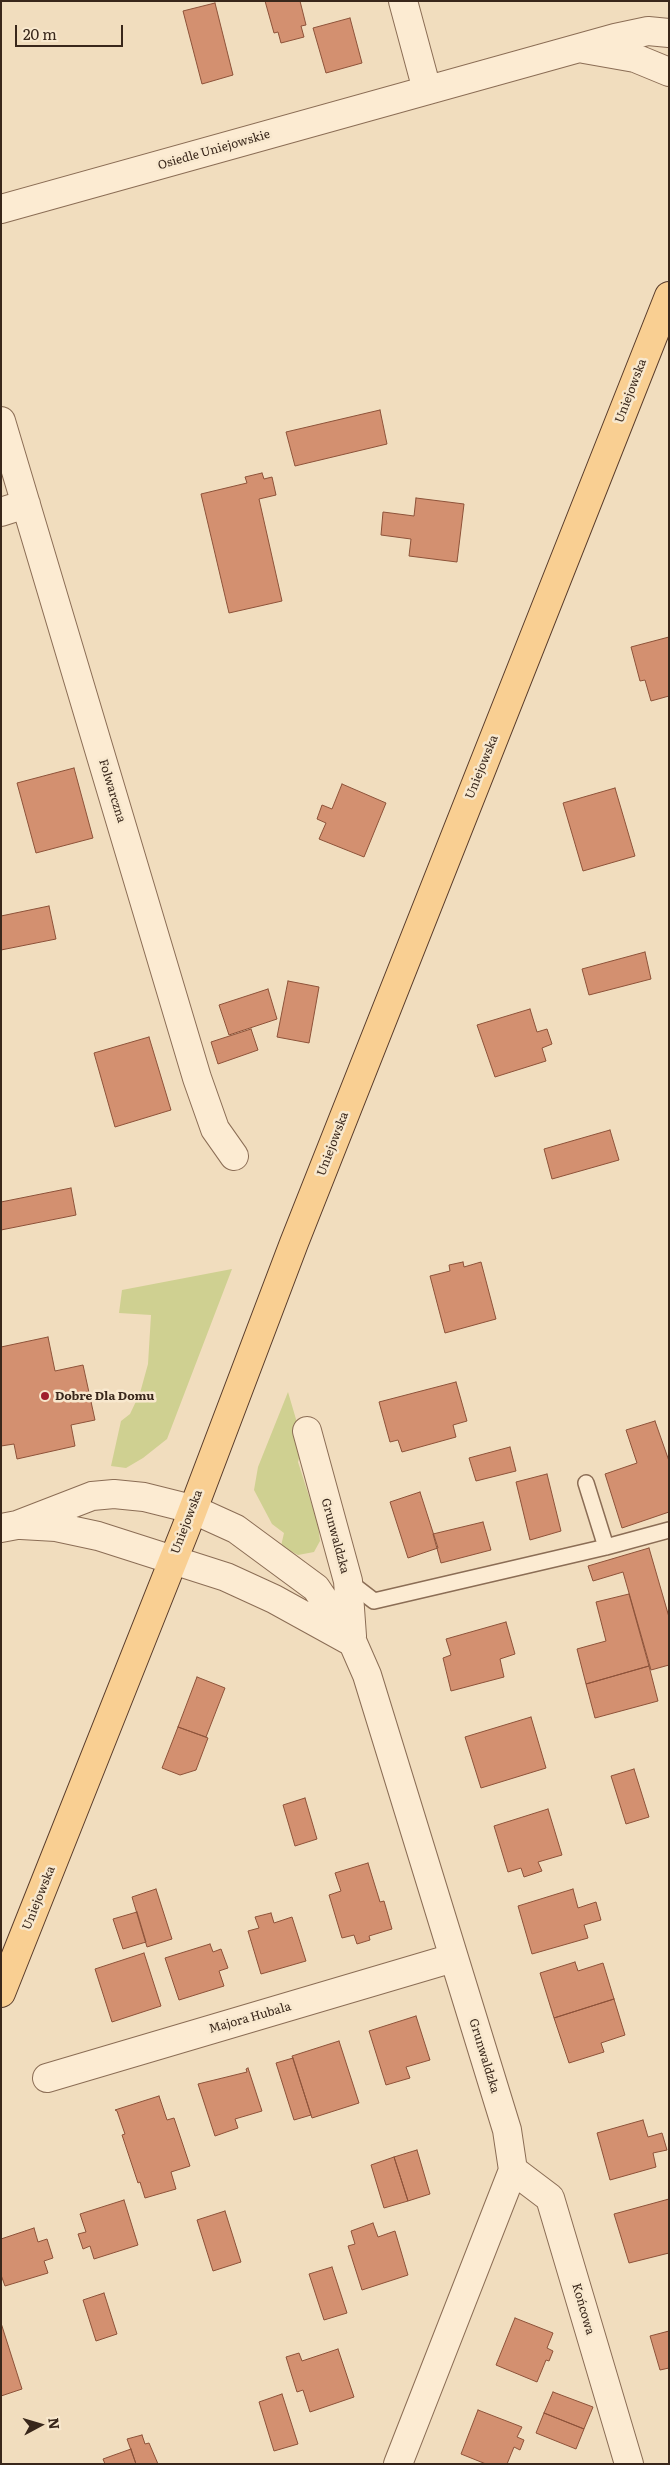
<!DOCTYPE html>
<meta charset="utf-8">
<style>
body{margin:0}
#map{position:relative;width:670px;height:2465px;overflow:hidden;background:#f1ddbe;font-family:Literata,serif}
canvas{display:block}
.frame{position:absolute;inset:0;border:2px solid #39271b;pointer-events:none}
.north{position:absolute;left:15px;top:2400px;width:50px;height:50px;-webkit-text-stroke:4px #f8e8ce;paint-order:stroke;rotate:84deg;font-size:14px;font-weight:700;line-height:20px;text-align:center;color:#39271b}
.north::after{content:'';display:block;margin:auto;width:18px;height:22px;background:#39271b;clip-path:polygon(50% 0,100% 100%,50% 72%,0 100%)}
.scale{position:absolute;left:15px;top:25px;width:108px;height:22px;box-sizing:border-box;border:2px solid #39271b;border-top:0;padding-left:6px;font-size:15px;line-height:18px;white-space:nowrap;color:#39271b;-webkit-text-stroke:4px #f8e8ce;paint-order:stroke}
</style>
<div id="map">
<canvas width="670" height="2465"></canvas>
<div class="frame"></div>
<div class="north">N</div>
<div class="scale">20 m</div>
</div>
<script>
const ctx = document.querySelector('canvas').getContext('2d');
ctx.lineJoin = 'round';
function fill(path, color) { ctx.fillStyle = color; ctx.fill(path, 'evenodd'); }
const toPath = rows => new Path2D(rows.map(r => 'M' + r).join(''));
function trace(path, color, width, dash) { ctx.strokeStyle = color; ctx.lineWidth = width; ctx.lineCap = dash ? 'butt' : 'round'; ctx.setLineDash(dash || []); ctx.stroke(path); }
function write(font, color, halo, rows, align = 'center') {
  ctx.font = font + ' Literata,serif'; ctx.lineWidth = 5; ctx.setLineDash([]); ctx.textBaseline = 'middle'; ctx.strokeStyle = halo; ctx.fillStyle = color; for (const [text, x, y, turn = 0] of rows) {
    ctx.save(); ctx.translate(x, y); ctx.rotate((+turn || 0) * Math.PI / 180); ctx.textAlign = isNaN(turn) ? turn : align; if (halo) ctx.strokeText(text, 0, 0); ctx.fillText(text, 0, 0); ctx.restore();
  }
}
fill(toPath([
 [232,1269,167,1439,143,1458,126,1468,111,1466,121,1421,130,1414,140,1393,148,1364,151,1315,119,1313,122,1290],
 [288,1392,303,1443,298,1462,318,1524,320,1541,314,1552,298,1555,281,1546,284,1533,272,1524,254,1490,258,1467]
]), '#cfd091');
const building = toPath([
 [265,1,300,1,306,25,301,26,304,37,281,43,278,32,274,33,265,1],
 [215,3,233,75,202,84,183,11,215,3],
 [350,18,362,63,326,73,313,28,350,18],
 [380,410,387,444,295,466,286,432,380,410],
 [262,473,264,479,272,477,276,495,259,499,282,601,229,613,201,494,247,483,245,477,262,473],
 [416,498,464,504,457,562,409,556,411,539,381,535,383,512,414,516,416,498],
 [669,637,669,696,651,701,645,680,640,681,631,647,669,637],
 [74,768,93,838,36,853,17,783,74,768],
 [342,784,386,803,364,857,319,839,326,823,317,819,322,805,332,809,342,784],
 [615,788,635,856,583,871,563,803,615,788],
 [49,906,56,939,1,950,1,916,49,906],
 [645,952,651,979,589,995,582,969,645,952],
 [288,981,319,987,309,1043,277,1037,288,981],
 [268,989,277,1019,229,1035,219,1005,268,989],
 [530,1009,537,1032,547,1029,552,1044,542,1048,546,1061,495,1077,477,1025,530,1009],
 [251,1029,258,1050,218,1064,211,1042,251,1029],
 [149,1037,171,1110,115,1127,94,1053,149,1037],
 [610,1130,619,1160,552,1179,544,1149,610,1130],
 [71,1188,76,1215,1,1230,1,1202,71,1188],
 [463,1262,464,1267,481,1262,496,1319,445,1333,430,1276,450,1271,449,1265,463,1262],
 [48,1337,55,1371,83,1365,95,1420,71,1425,75,1446,17,1459,14,1444,1,1446,1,1347,48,1337],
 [456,1382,467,1421,453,1425,456,1437,402,1452,398,1440,390,1442,379,1402,456,1382],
 [655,1421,669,1461,669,1512,622,1528,605,1474,637,1463,626,1430,655,1421],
 [510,1447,516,1471,476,1481,469,1458,510,1447],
 [547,1474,561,1531,530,1540,516,1482,547,1474],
 [420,1492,438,1548,408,1558,390,1502,420,1492],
 [483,1522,491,1550,441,1563,433,1534,483,1522],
 [649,1548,669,1617,669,1665,651,1670,623,1572,593,1581,588,1566,649,1548],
 [629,1594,649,1666,586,1684,577,1649,606,1641,596,1602,629,1594],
 [506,1622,515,1654,500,1659,504,1677,451,1691,443,1658,451,1655,446,1639,506,1622],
 [649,1666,658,1701,595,1718,586,1684,649,1666],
 [197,1677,225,1688,206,1737,178,1727,197,1677],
 [531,1717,546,1768,481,1788,465,1737,531,1717],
 [178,1727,208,1738,196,1770,180,1775,162,1768,178,1727],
 [634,1769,649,1817,626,1824,611,1776,634,1769],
 [305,1798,317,1839,295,1846,283,1805,305,1798],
 [548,1809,562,1855,538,1862,542,1871,524,1877,521,1868,508,1872,494,1826,548,1809],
 [368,1863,380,1902,384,1901,392,1929,369,1936,370,1940,357,1944,354,1935,342,1938,329,1895,341,1891,335,1873,368,1863],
 [156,1889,172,1939,147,1947,132,1897,156,1889],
 [573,1889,578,1908,596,1902,601,1920,584,1925,588,1938,532,1954,518,1906,573,1889],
 [137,1912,146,1942,123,1949,113,1919,137,1912],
 [271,1913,274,1923,292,1917,306,1961,261,1974,248,1931,259,1928,255,1917,271,1913],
 [210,1944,213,1952,221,1949,228,1968,219,1971,224,1986,179,2000,165,1958,210,1944],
 [144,1953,161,2006,112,2022,95,1969,144,1953],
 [575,1962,578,1971,603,1963,614,1999,554,2018,540,1973,575,1962],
 [614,1999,625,2035,601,2043,604,2052,569,2063,554,2018,614,1999],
 [416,2016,430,2060,406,2067,410,2078,386,2085,369,2031,416,2016],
 [339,2041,359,2103,312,2118,292,2056,339,2041],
 [293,2058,311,2115,294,2120,276,2063,293,2058],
 [248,2068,262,2111,235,2119,238,2128,215,2136,198,2084,247,2072,246,2069,248,2068],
 [159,2096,167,2120,174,2118,190,2166,171,2172,176,2189,145,2198,140,2182,138,2183,122,2135,125,2134,117,2111,115,2110,159,2096],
 [643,2120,648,2137,662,2133,667,2150,653,2153,656,2167,610,2180,597,2133,643,2120],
 [417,2150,430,2194,408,2201,394,2157,417,2150],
 [394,2157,408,2201,384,2208,371,2165,394,2157],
 [669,2199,669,2253,629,2263,614,2214,669,2199],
 [124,2200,138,2245,94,2259,90,2246,83,2249,78,2234,86,2232,80,2214,124,2200],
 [225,2211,241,2262,213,2271,197,2220,225,2211],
 [373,2223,378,2237,395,2231,408,2275,362,2290,348,2246,355,2244,351,2231,373,2223],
 [34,2228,38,2242,47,2239,53,2258,44,2261,48,2273,5,2286,1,2275,1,2239,34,2228],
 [332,2267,347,2313,324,2320,309,2274,332,2267],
 [104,2293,117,2334,96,2341,83,2300,104,2293],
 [515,2318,553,2333,547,2348,553,2351,549,2361,546,2360,537,2382,496,2365,515,2318],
 [1,2323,22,2389,1,2396,1,2323],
 [669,2331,669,2368,660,2370,650,2336,669,2331],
 [338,2349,354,2397,310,2412,303,2390,297,2392,286,2357,299,2353,302,2361,338,2349],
 [553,2392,593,2407,584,2429,544,2413,553,2392],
 [282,2394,298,2444,274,2451,259,2402,282,2394],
 [478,2410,522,2427,517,2437,524,2440,520,2450,514,2447,507,2464,486,2464,461,2454,478,2410],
 [544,2413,584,2429,576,2449,536,2433,544,2413],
 [142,2435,145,2444,149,2443,158,2464,136,2464,127,2439,142,2435],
 [131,2449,136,2464,105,2464,103,2459,131,2449]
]);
fill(building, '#d39070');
trace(building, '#8d5239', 1);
const lane = toPath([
 [586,1483,606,1547],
 [348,1581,374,1601,606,1547,669,1530]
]);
const street = toPath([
 [403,1,427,90],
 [584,49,635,58,669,72],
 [1,209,615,38,648,31,669,33],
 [1,421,197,1078,215,1129,234,1156],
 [1,512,26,504],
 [307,1431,348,1581,352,1636],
 [21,1525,56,1527,98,1536,226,1577,274,1599,352,1642],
 [1,1528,17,1525,92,1496,114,1494,144,1497,192,1509,236,1529,316,1588,353,1643,367,1675,507,2130,513,2170,398,2464],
 [47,2078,453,1958],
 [513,2170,550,2198,629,2464]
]);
const primary = toPath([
 [1,1993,186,1528,294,1243,669,296]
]);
trace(lane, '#8b6d55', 18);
trace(street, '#8b6d55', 30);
trace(primary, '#583b2a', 30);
trace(lane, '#fcebd2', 15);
trace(street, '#fcebd2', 28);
trace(primary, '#f9cf92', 28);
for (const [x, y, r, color] of [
 [45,1396,5,"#a0202d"]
]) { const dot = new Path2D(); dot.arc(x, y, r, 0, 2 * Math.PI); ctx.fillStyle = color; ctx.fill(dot); trace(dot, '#f8e8ce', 2); }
write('12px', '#39271b', '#f8e8ce', [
 ["Osiedle Uniejowskie",214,150,-16],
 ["Uniejowska",631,391,-69],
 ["Uniejowska",482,767,-68],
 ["Folwarczna",112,791,73],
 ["Uniejowska",333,1144,-69],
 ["Uniejowska",187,1522,-69],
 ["Grunwaldzka",335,1536,75],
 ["Uniejowska",39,1898,-68],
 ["Majora Hubala",250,2018,-16],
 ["Grunwaldzka",484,2056,73],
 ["Końcowa",583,2309,74]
]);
write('bold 12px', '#39271b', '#f8e8ce', [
 ["Dobre Dla Domu",55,1396]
], 'left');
</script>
